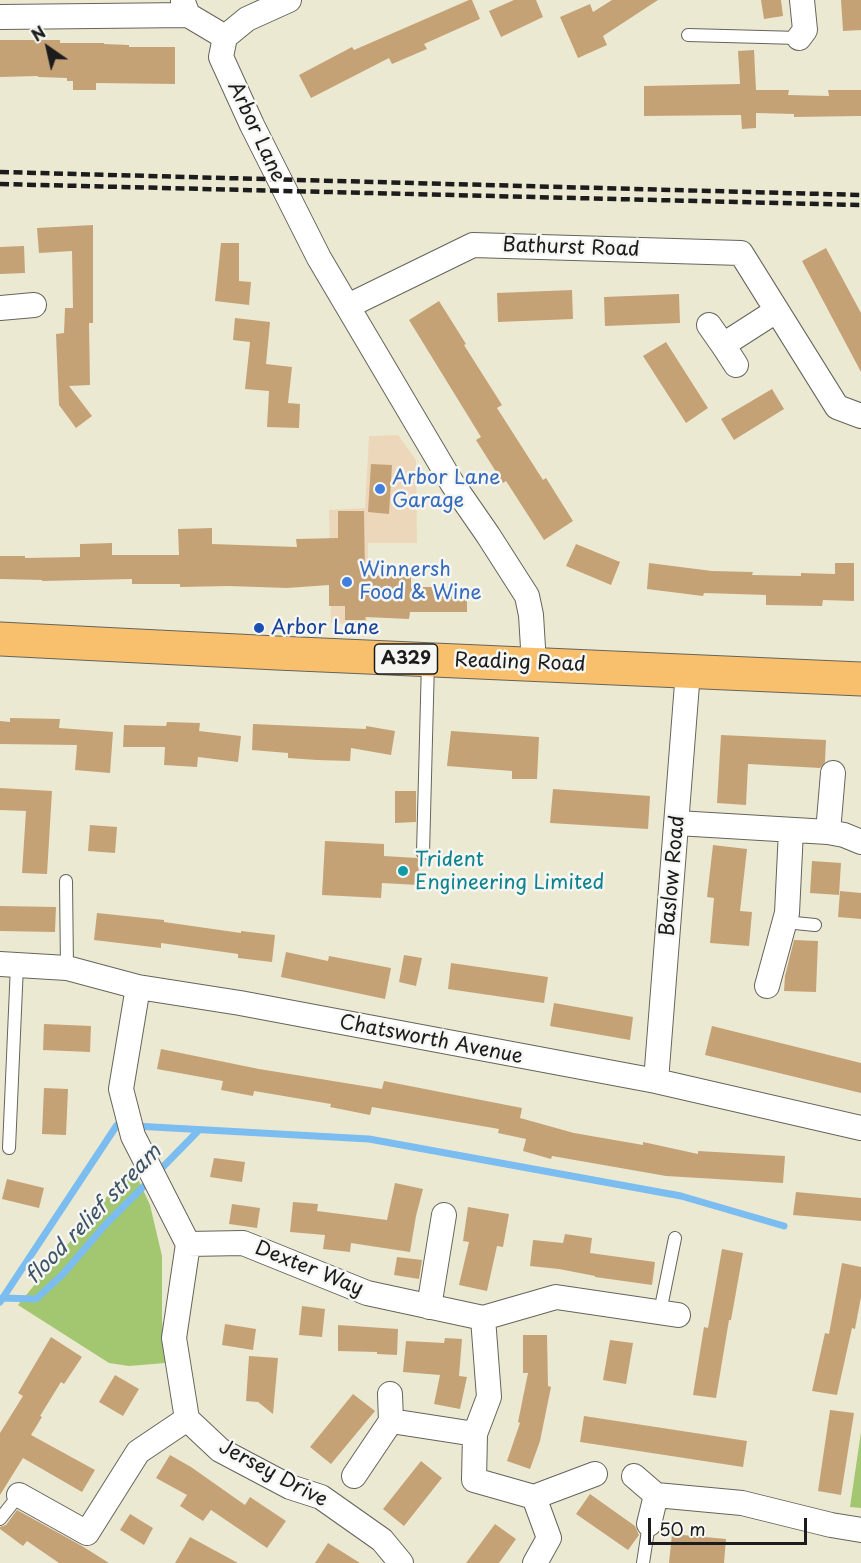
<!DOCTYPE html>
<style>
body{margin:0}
#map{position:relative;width:861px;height:1563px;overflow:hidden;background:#ece9d2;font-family:"Playpen Sans",sans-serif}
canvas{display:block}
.north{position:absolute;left:18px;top:18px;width:60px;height:60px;-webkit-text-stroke:4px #f6f6f2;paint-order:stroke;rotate:326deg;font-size:16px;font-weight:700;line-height:24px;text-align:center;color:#1c1c1c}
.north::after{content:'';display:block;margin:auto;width:21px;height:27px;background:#1c1c1c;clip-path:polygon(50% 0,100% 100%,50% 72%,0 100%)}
.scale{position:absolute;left:648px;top:1518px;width:159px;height:27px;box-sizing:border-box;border:3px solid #1c1c1c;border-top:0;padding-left:8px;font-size:18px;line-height:21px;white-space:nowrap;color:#1c1c1c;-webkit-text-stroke:4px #f6f6f2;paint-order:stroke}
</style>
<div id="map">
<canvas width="861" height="1563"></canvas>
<div class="north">N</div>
<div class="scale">50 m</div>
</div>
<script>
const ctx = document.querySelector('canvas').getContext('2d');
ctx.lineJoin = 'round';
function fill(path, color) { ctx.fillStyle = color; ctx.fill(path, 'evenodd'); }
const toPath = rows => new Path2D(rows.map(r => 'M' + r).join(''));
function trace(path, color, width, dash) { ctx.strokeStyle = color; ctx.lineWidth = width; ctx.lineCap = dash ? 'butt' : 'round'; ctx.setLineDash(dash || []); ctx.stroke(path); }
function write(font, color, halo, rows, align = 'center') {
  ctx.font = font + ' "Playpen Sans",sans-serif'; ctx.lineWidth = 5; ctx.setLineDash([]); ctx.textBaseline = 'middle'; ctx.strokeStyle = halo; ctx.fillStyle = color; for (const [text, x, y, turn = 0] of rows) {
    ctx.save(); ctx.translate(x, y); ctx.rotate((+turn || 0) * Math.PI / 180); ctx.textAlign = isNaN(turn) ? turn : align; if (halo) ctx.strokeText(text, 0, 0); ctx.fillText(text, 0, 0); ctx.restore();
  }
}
fill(toPath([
 [398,435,416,460,417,543,368,543,367,625,331,623,329,510,365,508,369,436]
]), '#ecd7ba');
fill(toPath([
 [132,1166,150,1205,162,1256,162,1320,165,1363,129,1366,109,1363,18,1305],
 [861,1432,861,1508,850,1507]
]), '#a3c670');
trace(toPath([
 [157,1173,199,1130],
 [2,1298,36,1299,62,1275,106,1224,149,1181],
 [0,1302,117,1125,369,1139,681,1196,784,1226]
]), '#7bbdf0', 7);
fill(toPath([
 [469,0,472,0,480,19,424,44,427,49,392,64,389,58,311,98,299,75,352,47,354,50],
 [514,0,536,0,543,17,501,37,489,11],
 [612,0,658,0,603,36,607,45,578,58,560,17,590,4,593,12],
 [761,0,781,0,783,16,764,19],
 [841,0,861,0,861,30,843,31],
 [0,40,60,40,60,43,104,43,104,44,129,45,129,47,175,47,175,84,96,83,96,90,73,90,73,81,67,81,67,78,38,77,38,76,0,77],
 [754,50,756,90,789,90,788,95,829,96,828,90,861,90,861,116,794,117,794,114,756,113,756,128,742,129,741,115,644,116,644,86,740,84,738,51],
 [93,225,93,323,89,323,90,385,69,386,92,416,76,428,59,405,56,334,64,333,65,308,73,308,72,251,39,253,37,228],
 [221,243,239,243,239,281,251,282,249,305,215,301],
 [24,246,25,273,0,274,0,247],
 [826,248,861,313,861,372,802,261],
 [572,290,573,319,498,322,497,293],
 [679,294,680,323,605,326,604,297],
 [439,301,466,344,464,345,502,405,497,408,543,480,546,478,573,521,544,540,506,481,503,483,476,440,481,437,409,320],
 [235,318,270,322,266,364,292,367,288,403,300,404,299,428,267,427,269,391,245,389,250,342,233,340],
 [666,342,708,408,686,423,643,356],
 [772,389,784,409,734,440,721,419],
 [371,464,392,465,389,514,368,512],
 [338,511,364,511,365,575,411,577,411,587,467,587,467,612,410,612,409,619,365,617,366,620,345,620,345,606,329,606,329,585,287,588,229,586,180,587,180,584,132,584,132,579,42,581,42,580,0,579,0,556,25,556,25,558,80,557,80,544,112,543,112,555,179,555,178,529,212,528,212,544,297,547,296,539,338,538],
 [576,544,620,562,611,585,566,566],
 [649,563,712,571,753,572,752,575,801,576,801,573,835,574,835,563,854,563,854,601,823,600,822,606,766,605,766,595,704,593,703,596,647,589],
 [10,718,60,719,59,728,113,732,110,773,75,770,77,745,0,744,0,721,10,722],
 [167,722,200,723,199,731,241,736,238,762,198,757,197,767,164,765,165,747,123,747,124,725,166,726],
 [253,724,366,729,366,726,395,731,391,755,351,748,350,761,317,760,288,758,288,753,252,750],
 [451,731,539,737,537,779,512,779,512,771,447,766],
 [721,735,826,740,825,762,820,768,748,764,746,805,717,803],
 [0,788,52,791,47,874,22,873,26,811,0,810],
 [553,789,650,796,648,829,550,823],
 [395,791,416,791,416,822,395,823],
 [90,825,117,827,115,853,88,851],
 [325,841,384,844,384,856,417,858,419,860,418,885,382,883,381,898,322,895],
 [713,845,747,849,740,911,752,912,749,946,710,943,714,898,707,897],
 [812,861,841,863,839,895,810,893],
 [840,891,861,893,861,919,838,917],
 [0,906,56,907,55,932,0,931],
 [97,913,164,920,164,922,241,933,241,931,275,935,272,962,238,958,238,954,161,943,161,948,94,940],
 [794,940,818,941,816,992,784,991,785,976],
 [286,952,328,961,329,956,391,968,385,999,281,977],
 [404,955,422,958,416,986,399,982],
 [451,963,548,977,544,1003,448,989],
 [554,1003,633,1017,630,1040,550,1026],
 [44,1024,91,1026,90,1052,43,1050],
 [712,1026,861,1063,861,1093,705,1055],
 [161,1049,259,1069,382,1089,384,1081,522,1108,520,1118,574,1133,643,1145,643,1142,698,1154,698,1151,785,1156,783,1183,666,1176,552,1156,551,1159,523,1151,526,1139,498,1133,499,1129,372,1107,370,1115,330,1107,331,1104,254,1091,253,1096,221,1090,223,1081,157,1069],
 [44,1088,68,1089,66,1135,42,1134],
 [214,1158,245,1162,242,1182,210,1177],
 [7,1179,44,1188,39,1208,2,1199],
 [395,1183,423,1189,416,1216,410,1252,351,1243,350,1252,323,1249,325,1235,290,1232,293,1202,318,1204,317,1211,387,1220],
 [796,1192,861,1198,861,1221,793,1215],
 [232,1204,260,1208,257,1228,229,1224],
 [468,1207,509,1214,503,1247,497,1246,487,1291,459,1285,469,1242,463,1241],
 [565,1234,592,1238,590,1253,655,1262,652,1285,595,1277,595,1276,559,1269,530,1266,533,1240,563,1243],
 [722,1249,743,1253,731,1320,729,1320,716,1398,693,1395,704,1327,708,1328],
 [397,1257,422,1260,419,1279,394,1275],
 [842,1263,861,1267,861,1297,855,1329,852,1328,837,1395,812,1391,825,1333,829,1334],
 [302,1306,325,1309,322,1337,299,1335],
 [225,1324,256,1329,253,1350,222,1345],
 [338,1325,398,1329,397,1355,377,1354,377,1352,338,1351],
 [523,1335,547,1335,548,1386,551,1387,540,1441,530,1469,507,1461,520,1423,518,1422,528,1373,523,1373],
 [51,1337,82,1357,64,1384,61,1382,40,1416,42,1417,31,1435,95,1470,82,1492,23,1458,0,1495,0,1433,23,1396,18,1393],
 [445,1338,462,1339,459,1376,467,1377,460,1409,434,1404,440,1375,403,1372,406,1341,444,1343],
 [610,1340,633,1343,626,1384,603,1380],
 [249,1356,278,1358,273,1414,258,1402,246,1401],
 [115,1375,139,1389,123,1416,99,1402],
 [353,1394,375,1411,331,1464,310,1447],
 [830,1410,854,1413,841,1495,818,1491],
 [584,1416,747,1441,743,1467,580,1442],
 [170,1455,191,1467,245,1505,250,1497,286,1521,267,1548,211,1510,203,1521,180,1506,187,1495,156,1478],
 [421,1461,442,1478,404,1526,383,1509],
 [590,1494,635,1526,639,1535,628,1550,576,1514],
 [17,1510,82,1546,109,1563,59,1563,27,1541,23,1546,0,1529,0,1527,6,1525],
 [130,1514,153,1528,144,1545,120,1530],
 [495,1524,516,1539,499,1563,466,1563],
 [672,1534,726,1539,724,1563,669,1563],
 [190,1537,238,1563,175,1563],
 [328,1543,360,1563,315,1563]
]), '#c5a276');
const service = toPath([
 [688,35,799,38],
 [423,853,428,662],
 [66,881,67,968],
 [785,922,815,925],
 [9,1148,17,965],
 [660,1312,675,1238],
 [0,1519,19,1495],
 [643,1563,649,1524]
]);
const minor = toPath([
 [289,0,247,19,225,37,221,57,252,125,319,258,452,483,488,535,527,596,531,615,534,664],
 [183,2,188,15,225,37],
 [0,17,188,15],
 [799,38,805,30,802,0],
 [348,306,473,245,741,253,837,407,861,416],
 [0,308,34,305],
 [709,325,723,345,776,311],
 [723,345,736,365],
 [677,823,828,832,844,835,861,842],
 [828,832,833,773],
 [0,964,67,968,138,987,240,1003,656,1081,861,1128],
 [767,986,787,913,791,830],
 [138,987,121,1089,133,1136,188,1244,174,1338,187,1419,220,1450,290,1487,321,1497,382,1540,401,1563],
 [656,1081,688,671],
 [188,1244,243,1243,367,1293,483,1318,556,1297,678,1315],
 [429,1307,444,1215],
 [483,1318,489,1397,475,1434,474,1480,534,1497,595,1474],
 [390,1394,391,1421],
 [354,1476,391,1421,475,1434],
 [634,1476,656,1495],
 [19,1495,87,1533,138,1452,187,1419],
 [534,1497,549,1538,535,1563],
 [649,1524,656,1495,742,1503,831,1525,861,1530]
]);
const primary = toPath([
 [0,639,277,653,861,679]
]);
trace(service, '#65645c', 14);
trace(minor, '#65645c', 26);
trace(primary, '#65645c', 35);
trace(service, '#fff', 12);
trace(minor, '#fff', 24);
trace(primary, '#f8bf6c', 33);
trace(toPath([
 [0,172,861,195],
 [0,184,861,205]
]), '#1c1c1c', 4.5, [9, 4.5]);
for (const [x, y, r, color] of [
 [380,489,6,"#3f7fe0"],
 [347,582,6,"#3f7fe0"],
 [259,628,6,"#1a4fb4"],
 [403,871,6,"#0f9aa8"]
]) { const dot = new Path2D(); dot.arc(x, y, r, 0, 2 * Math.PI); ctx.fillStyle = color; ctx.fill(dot); trace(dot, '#f6f6f2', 2); }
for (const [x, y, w] of [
 [406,659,63]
]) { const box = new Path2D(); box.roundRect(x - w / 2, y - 15, w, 30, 4.5); ctx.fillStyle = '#f6f6f2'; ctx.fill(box); trace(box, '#1c1c1c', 1.5); }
write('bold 18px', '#1c1c1c', null, [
 ["A329",406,659]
]);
write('20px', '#1c1c1c', '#f6f6f2', [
 ["Arbor Lane",256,132,65],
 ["Bathurst Road",571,248,2],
 ["Reading Road",520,663,2],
 ["Baslow Road",673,876,-85],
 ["Chatsworth Avenue",431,1040,11],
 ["Dexter Way",309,1269,22],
 ["Jersey Drive",273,1474,28]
]);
write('20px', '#366cbe', '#f6f6f2', [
 ["Arbor Lane",392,478],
 ["Garage",392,501],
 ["Winnersh",359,570],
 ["Food & Wine",359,593]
], 'left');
write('20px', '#164399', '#f6f6f2', [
 ["Arbor Lane",271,628]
], 'left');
write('20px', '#0d838f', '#f6f6f2', [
 ["Trident",415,860],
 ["Engineering Limited",415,883]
], 'left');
write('italic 21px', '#3d5466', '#f6f6f2', [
 ["flood relief stream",94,1215,-46]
]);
</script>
